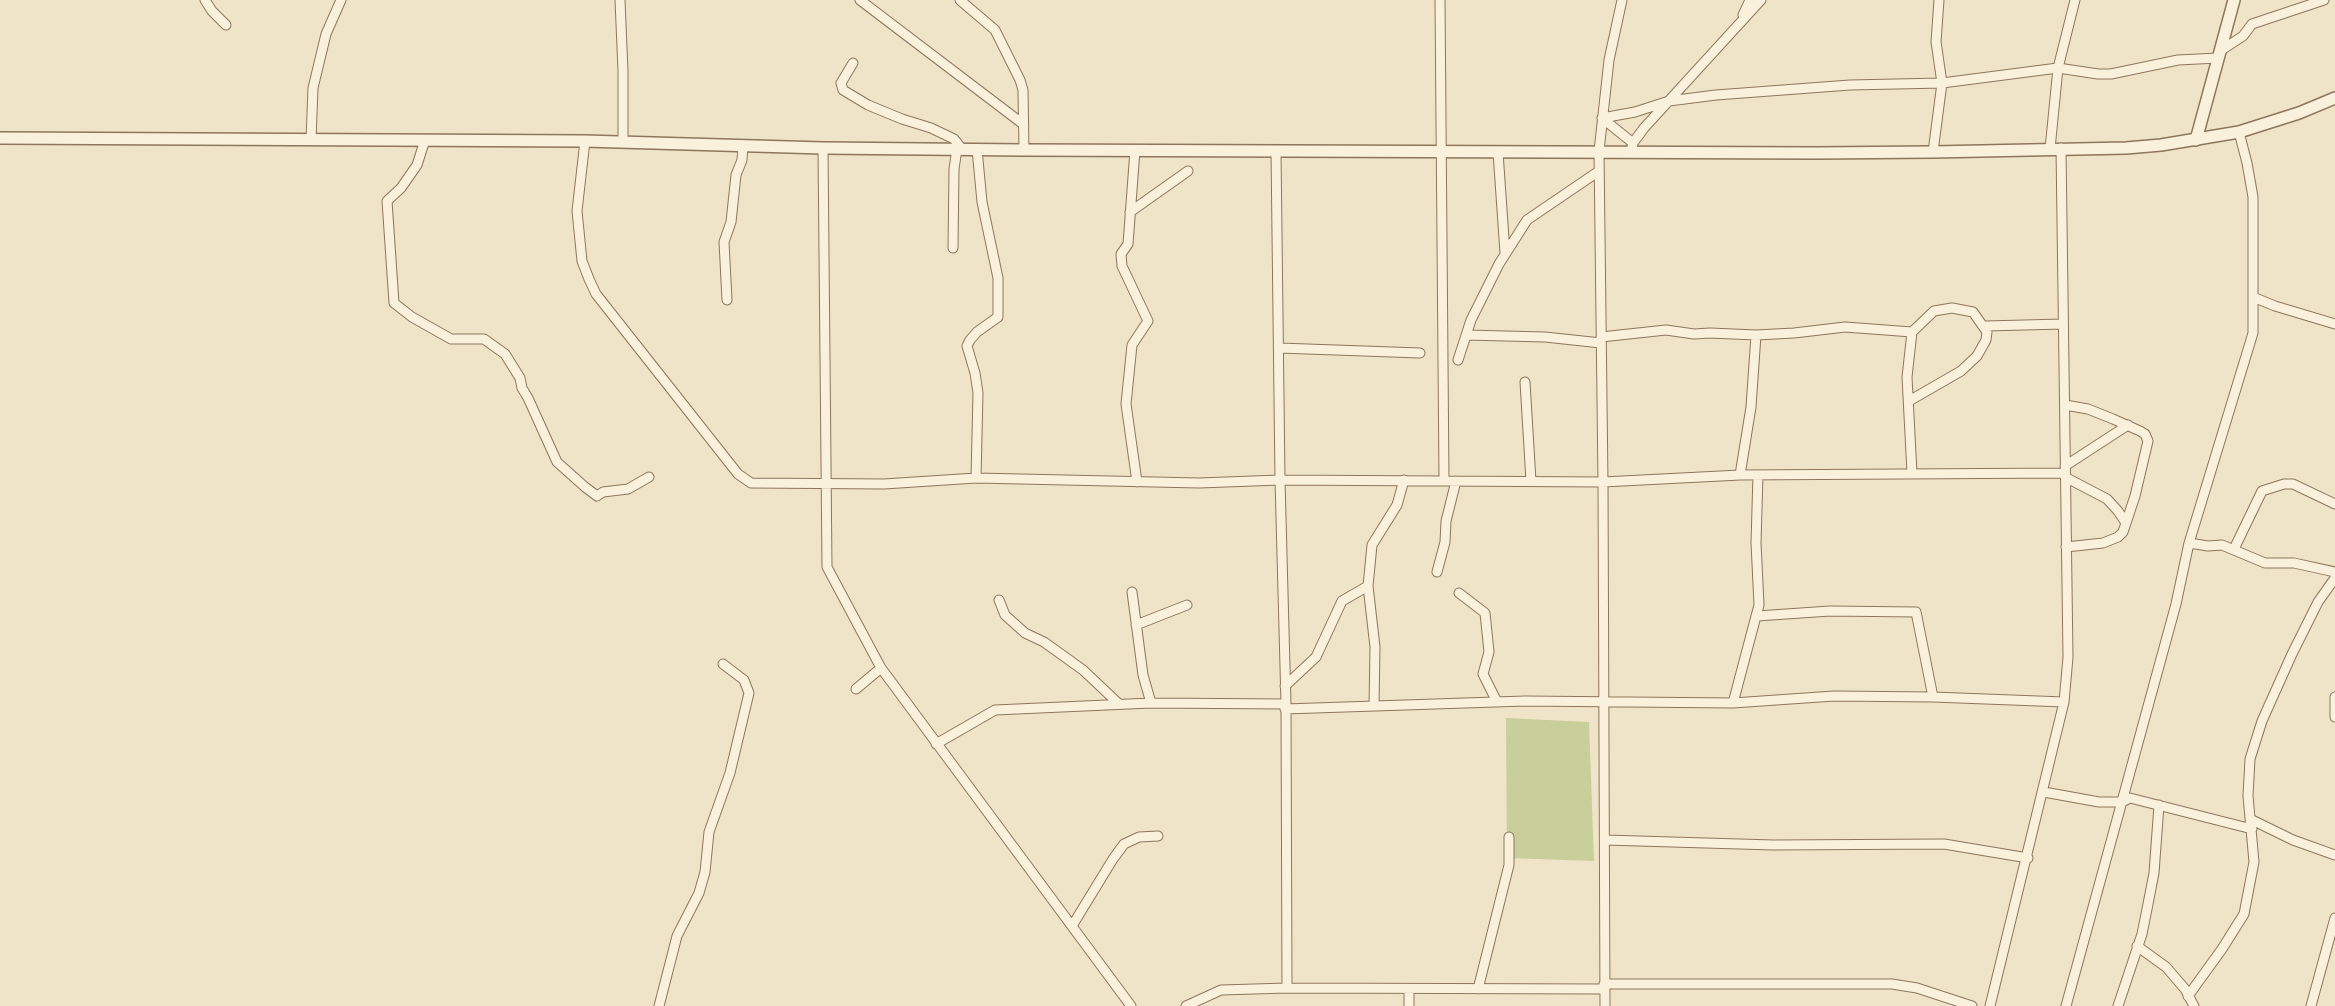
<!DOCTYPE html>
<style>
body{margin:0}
canvas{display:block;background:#f0e4c8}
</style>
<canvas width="2335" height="1006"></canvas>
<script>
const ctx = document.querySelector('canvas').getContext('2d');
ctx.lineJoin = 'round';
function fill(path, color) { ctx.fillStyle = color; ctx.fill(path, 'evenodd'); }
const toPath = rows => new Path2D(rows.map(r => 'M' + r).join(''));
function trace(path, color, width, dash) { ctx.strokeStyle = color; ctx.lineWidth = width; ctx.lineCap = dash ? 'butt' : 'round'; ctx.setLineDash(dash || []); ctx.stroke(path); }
fill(toPath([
 [1506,718,1589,722,1594,861,1507,858]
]), '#c9cf9b');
const minor = toPath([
 [205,0,212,11,226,25],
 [620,0,623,71,623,142],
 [860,0,1023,124],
 [960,0,995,30,1020,80,1023,90,1024,150],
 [1440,0,1444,480],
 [1743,15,1750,0],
 [2220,51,2243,36,2252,24,2324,0],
 [853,63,841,83,843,90,868,105,902,119,931,128,954,139,962,149],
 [1602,118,1635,112,1669,101,1716,95,1850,85,1942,83,2058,68,2098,74,2111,74,2178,60,2218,58],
 [1602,118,1633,143],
 [311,140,313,88,326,34,341,0],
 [425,140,417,165,401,188,387,201,394,303,412,317,451,339,484,339,505,354,520,378,522,388,528,398,557,462,585,487,597,496,603,492,628,489,649,477],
 [585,141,577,211,582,261,589,279,596,294,738,474,751,483,884,484,976,478,1199,483,1280,480,1603,482,1740,475,2065,473],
 [823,148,827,567,881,668,1131,1006],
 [2050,149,2058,68,2075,0],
 [1135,150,1128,244,1121,254,1122,266,1148,321,1132,345,1126,404,1137,482],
 [1276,151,1280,480,1286,704,1287,988],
 [1498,152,1505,253],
 [1631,152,1633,143,1644,128,1761,0],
 [1933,152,1942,83,1936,42,1939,0],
 [1130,212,1188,171],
 [953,248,954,169,957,149],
 [2253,297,2275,306,2335,324],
 [727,300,724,242,731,222,736,175,742,160,743,145],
 [1985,326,2063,324],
 [1466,335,1545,337,1601,343],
 [1601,337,1666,330,1694,334,1710,333,1756,335,1794,333,1845,327,1912,332],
 [1279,348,1420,353],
 [1458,360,1471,320,1499,264,1527,220,1599,171],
 [1525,382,1531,481],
 [1909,401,1961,371,1977,356,1986,340,1987,332,1973,312,1952,308,1934,311,1912,332,1907,377,1912,473],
 [2065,405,2088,409,2113,419,2140,431,2145,434,2148,441,2135,496,2123,532,2118,537,2103,543,2066,547],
 [2065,466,2128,425],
 [1740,475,1751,407,1756,335],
 [2065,477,2107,499,2118,511,2126,523],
 [976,478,978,393,975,373,967,346,970,340,977,332,998,317,998,278,982,202,977,149],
 [2189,543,2208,546,2222,545,2265,563,2294,563,2335,572],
 [2234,549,2262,491,2284,484,2293,484,2335,504],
 [1437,572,1445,542,1446,521,1456,481],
 [1368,586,1375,647,1374,706],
 [1132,592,1143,675,1151,703],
 [1459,593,1485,613,1489,652,1483,674,1497,702],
 [999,600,1005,615,1025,633,1044,642,1083,670,1119,704],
 [1757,616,1830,611,1916,612,1933,697],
 [1136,625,1187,605],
 [1285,686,1316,657,1342,601,1368,586,1372,545,1397,505,1404,480],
 [856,689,881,668],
 [2335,697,2335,717],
 [1733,703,1759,605,1756,543,1758,475],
 [1285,709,1525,701,1733,703,1834,696,1933,697,2064,702],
 [936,744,995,710,1151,703,1286,704],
 [2044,792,2099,802,2122,802,2130,798,2252,829],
 [2250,819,2293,840,2335,855],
 [1605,840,1773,845,1944,844,2028,858],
 [1072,926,1113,859,1124,844,1139,837,1158,836],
 [2137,946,2166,967,2185,989,2194,1006],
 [1604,984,1892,984,1917,988,1972,1006],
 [1409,989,1409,1006],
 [1478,989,1509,865,1509,837],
 [2188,996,2222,949,2244,914,2254,862,2248,796,2250,759,2262,721,2292,654,2318,602,2335,578],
 [659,1006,677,936,699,893,705,872,709,832,730,773,749,693,744,680,723,664],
 [1186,1006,1221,990,1287,988,1604,989],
 [1605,1006,1603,482,1599,151,1609,60,1622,0],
 [1990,1006,2064,702,2068,657,2061,148],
 [2066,1006,2176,604,2189,543,2253,333,2253,197,2247,163,2239,132],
 [2118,1006,2142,934,2148,904,2154,873,2159,805],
 [2311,1006,2335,918]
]);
const tertiary = toPath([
 [0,138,585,141,823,148,1024,150,1816,153,1933,152,2126,148,2161,145,2239,132,2299,113,2335,98],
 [2196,140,2234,0]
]);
trace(minor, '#8d765c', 11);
trace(tertiary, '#8d765c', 14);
trace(minor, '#faf1dc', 9);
trace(tertiary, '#faf1dc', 11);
</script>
